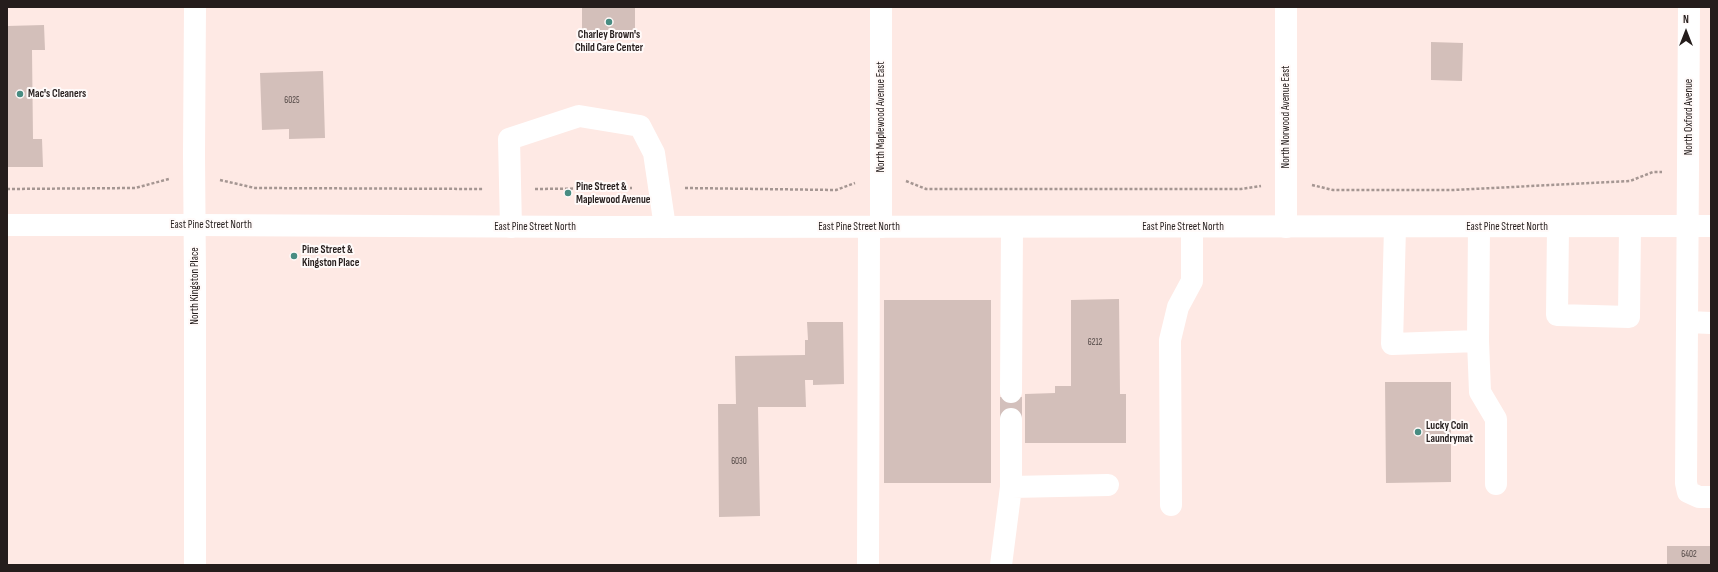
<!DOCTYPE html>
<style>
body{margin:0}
#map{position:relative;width:1718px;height:572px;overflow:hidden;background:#fee9e4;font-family:"Sofia Sans Condensed",sans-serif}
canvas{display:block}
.frame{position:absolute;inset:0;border:8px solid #251d1c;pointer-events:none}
.north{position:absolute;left:1666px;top:12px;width:40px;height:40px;-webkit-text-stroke:3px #fffaf9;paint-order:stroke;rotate:0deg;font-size:11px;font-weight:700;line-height:16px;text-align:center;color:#251d1c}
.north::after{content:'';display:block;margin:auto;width:14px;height:18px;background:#251d1c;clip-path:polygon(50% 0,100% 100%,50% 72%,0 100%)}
</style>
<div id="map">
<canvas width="1718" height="572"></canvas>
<div class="frame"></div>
<div class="north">N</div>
</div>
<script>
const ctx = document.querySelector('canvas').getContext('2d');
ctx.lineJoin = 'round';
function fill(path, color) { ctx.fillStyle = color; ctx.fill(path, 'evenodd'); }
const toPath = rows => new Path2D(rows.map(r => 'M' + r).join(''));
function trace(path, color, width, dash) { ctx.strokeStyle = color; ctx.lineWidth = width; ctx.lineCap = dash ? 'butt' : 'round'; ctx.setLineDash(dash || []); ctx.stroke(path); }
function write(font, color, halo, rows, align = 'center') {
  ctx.font = font + ' "Sofia Sans Condensed",sans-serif'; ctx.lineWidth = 4; ctx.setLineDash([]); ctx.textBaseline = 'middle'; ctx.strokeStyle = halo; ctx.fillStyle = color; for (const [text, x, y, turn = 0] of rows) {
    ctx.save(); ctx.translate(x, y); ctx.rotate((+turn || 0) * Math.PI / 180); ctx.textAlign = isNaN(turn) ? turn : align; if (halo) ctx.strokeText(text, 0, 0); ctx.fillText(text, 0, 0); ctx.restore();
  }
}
fill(toPath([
 [582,7,635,7,635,37,582,37],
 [44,25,45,50,32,50,33,139,42,139,43,167,7,167,7,26],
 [1431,42,1463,43,1462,81,1431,80],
 [323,71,325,138,289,139,289,129,262,130,260,73],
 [1119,299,1120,394,1126,394,1126,443,1025,443,1025,394,1055,393,1055,386,1071,386,1071,300],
 [884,300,991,300,991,483,884,483],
 [807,322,843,322,844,384,813,385,813,380,805,380,806,407,758,407,760,516,719,517,718,404,736,404,735,356,805,355,805,340,808,340],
 [1385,382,1451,382,1451,482,1386,483],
 [1667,546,1711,546,1711,565,1667,565]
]), '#d3bfba');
trace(toPath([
 [1011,419,1011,392]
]), '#d3c0bc', 22, [22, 11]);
trace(toPath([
 [220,180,255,188,484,189],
 [906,181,926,189,1241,189,1261,186],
 [1312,185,1333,190,1453,190,1630,181,1653,172,1662,172],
 [685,188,836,190,855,183],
 [7,189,135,188,169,179],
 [535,189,632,188]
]), '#a59692', 2.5, [3, 2]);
trace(toPath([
 [195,7,194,154,195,277,195,565],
 [1286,7,1286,227],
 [1689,7,1686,483,1688,492,1699,497,1711,497],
 [511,227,509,139,579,116,640,126,654,153,665,227],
 [881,227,881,7],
 [1395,227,1392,344,1478,341],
 [1479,227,1478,341,1480,392,1496,419,1496,484],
 [1558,227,1557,315,1629,317,1630,227],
 [1688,322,1711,323],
 [1011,392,1012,227],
 [1011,487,1108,485],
 [1171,505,1170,340,1178,307,1192,281,1192,227],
 [868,565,869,227],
 [1001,565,1011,487,1011,419]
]), '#fff', 22);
trace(toPath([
 [7,225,195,225,598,227,1711,226]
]), '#fff', 22);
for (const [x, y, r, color] of [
 [609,22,4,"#488c82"],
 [20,94,4,"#488c82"],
 [568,193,4,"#488c82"],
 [294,256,4,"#488c82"],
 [1418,432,4,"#488c82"]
]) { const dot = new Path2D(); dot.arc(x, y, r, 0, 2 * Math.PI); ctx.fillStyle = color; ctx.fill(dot); trace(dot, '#fffaf9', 1.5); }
write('9px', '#504644', null, [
 ["6025",292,101],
 ["6212",1095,343],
 ["6030",739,462],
 ["6402",1689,555]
]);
write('bold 11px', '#251d1c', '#fffaf9', [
 ["Charley Brown's",609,35,"center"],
 ["Child Care Center",609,48,"center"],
 ["Mac's Cleaners",28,94],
 ["Pine Street &",576,187],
 ["Maplewood Avenue",576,200],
 ["Pine Street &",302,250],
 ["Kingston Place",302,263],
 ["Lucky Coin",1426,426],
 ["Laundrymat",1426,439]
], 'left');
write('11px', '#251d1c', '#fffaf9', [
 ["North Maplewood Avenue East",881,117,-90],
 ["North Norwood Avenue East",1286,117,-90],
 ["North Oxford Avenue",1689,117,-90],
 ["East Pine Street North",211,225],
 ["East Pine Street North",535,227],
 ["East Pine Street North",859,227],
 ["East Pine Street North",1183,227],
 ["East Pine Street North",1507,227],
 ["North Kingston Place",195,286,-90]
]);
</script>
